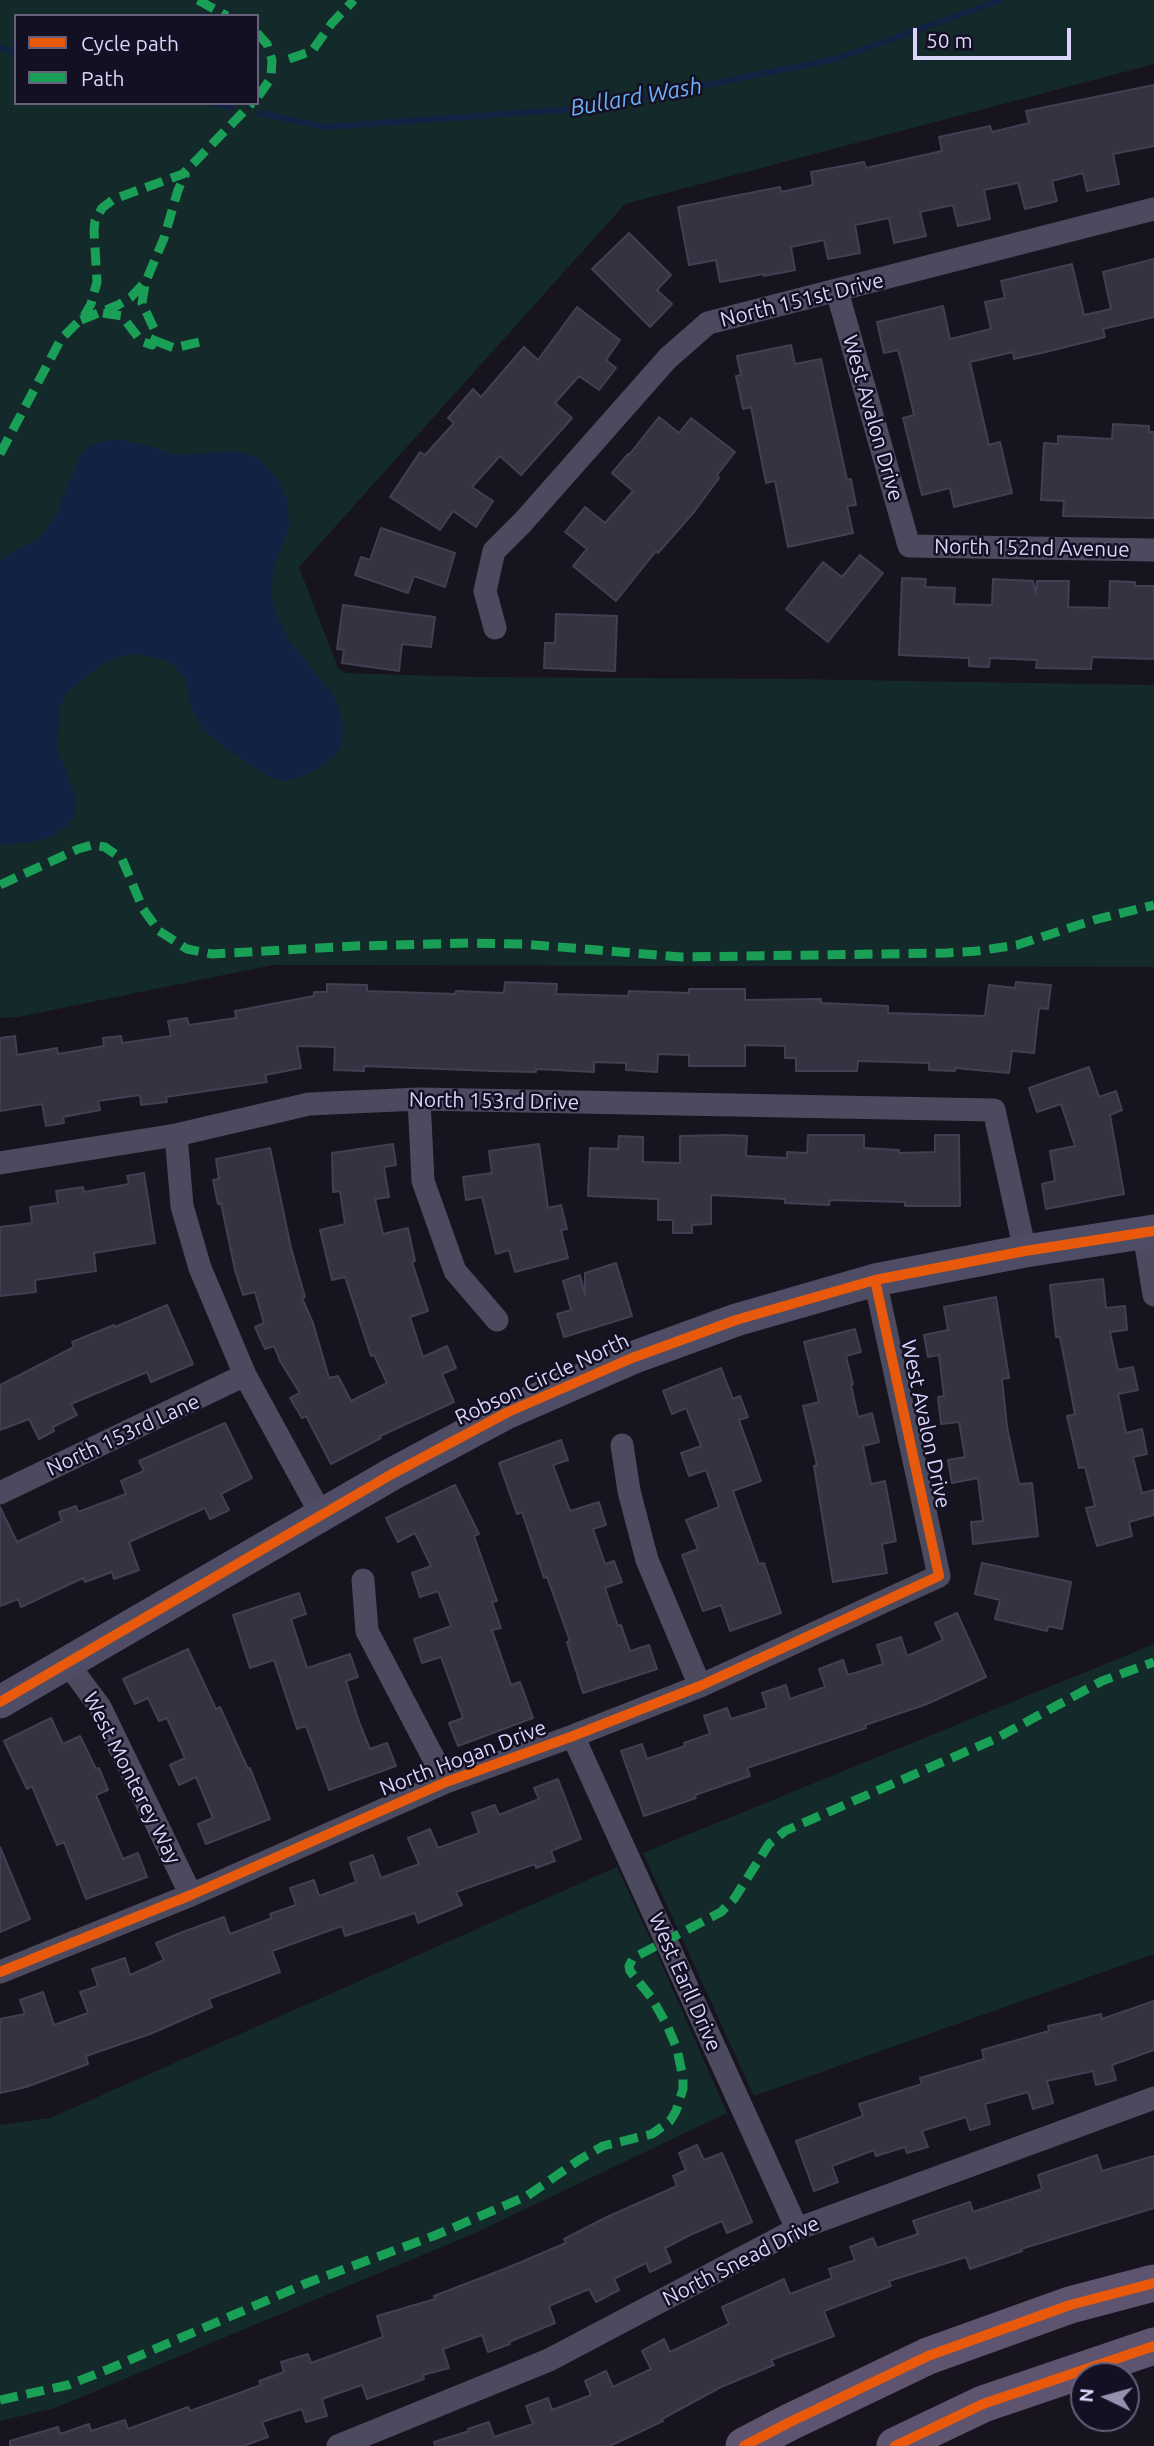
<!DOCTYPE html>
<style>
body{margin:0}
#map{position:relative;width:1154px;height:2446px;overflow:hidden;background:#17141f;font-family:Ubuntu,sans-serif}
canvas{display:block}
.legend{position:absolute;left:14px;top:14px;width:245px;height:91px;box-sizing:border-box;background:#141023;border:2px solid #645f7a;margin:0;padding:9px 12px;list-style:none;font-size:21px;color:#dbd5fc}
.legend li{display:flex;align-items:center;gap:14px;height:35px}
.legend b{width:35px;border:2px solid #645f7a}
.north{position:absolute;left:1070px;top:2362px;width:70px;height:70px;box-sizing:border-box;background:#141023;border:2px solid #645f7a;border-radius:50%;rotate:275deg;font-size:19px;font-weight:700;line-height:28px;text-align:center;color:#dbd5fc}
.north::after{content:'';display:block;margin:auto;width:24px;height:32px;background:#9691af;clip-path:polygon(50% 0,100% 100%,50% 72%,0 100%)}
.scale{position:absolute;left:913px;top:28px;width:158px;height:32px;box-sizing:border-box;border:4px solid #dbd5fc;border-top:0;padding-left:9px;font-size:21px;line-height:24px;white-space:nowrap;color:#dbd5fc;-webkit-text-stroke:5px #141023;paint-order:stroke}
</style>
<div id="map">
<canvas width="1154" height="2446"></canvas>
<ul class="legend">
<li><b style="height:9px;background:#e8590c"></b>Cycle path</li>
<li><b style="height:9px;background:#1a9f57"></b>Path</li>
</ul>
<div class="north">N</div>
<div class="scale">50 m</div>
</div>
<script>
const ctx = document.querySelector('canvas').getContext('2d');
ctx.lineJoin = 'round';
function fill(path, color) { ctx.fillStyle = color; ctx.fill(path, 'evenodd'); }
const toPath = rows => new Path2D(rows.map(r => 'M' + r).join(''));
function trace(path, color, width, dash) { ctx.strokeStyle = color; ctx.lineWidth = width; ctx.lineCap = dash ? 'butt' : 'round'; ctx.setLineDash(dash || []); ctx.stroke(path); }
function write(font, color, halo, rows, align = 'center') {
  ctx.font = font + ' Ubuntu,sans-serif'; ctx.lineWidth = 5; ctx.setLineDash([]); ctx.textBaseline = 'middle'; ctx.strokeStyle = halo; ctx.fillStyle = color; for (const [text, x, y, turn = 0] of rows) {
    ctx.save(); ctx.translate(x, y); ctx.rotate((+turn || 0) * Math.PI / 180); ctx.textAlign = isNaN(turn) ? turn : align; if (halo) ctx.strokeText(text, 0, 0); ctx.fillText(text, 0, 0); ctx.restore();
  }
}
fill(toPath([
 [0,0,1154,0,1154,64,625,204,299,567,338,668,345,673,476,677,794,679,1154,685,1154,967,273,965,18,1017,0,1018],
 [16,16,257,16,257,103,16,103],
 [1154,1644,1154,1954,754,2096,643,1853],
 [617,1867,654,1947,727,2113,473,2234,55,2408,0,2421,0,2125,50,2118]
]), '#14292a');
fill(toPath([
 [115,439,146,445,176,455,239,451,259,459,277,478,287,499,289,521,288,532,273,568,272,596,275,610,289,641,330,690,338,704,344,727,341,746,336,755,313,772,286,781,271,778,226,749,201,727,192,710,185,679,173,665,164,660,140,654,118,656,101,665,68,691,60,706,57,748,76,797,74,816,69,824,52,837,31,842,0,845,0,561,9,553,38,539,48,527,56,515,78,460,85,449,92,444]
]), '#122242');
trace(toPath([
 [0,48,16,52],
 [215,103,231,107],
 [260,113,325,127,590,108,835,59,1001,0]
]), '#122242', 6);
const building = toPath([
 [1154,85,1154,146,1113,154,1119,184,1087,191,1083,173,1052,181,1057,201,1025,209,1018,183,984,190,990,219,958,226,953,205,920,212,926,236,894,243,889,218,855,225,860,253,828,259,824,240,791,247,795,270,764,276,764,274,720,282,716,260,689,265,678,207,780,187,781,192,813,185,811,172,864,162,866,168,942,151,939,137,990,126,992,132,1029,123,1026,111,1154,85],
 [629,233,671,275,657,290,672,304,650,327,592,269,629,233],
 [1154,259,1154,317,1103,329,1105,337,1050,351,1014,359,1013,352,970,362,989,445,1000,442,1012,493,954,507,950,488,922,495,903,418,914,415,903,368,898,350,884,353,877,322,943,306,950,339,991,329,985,302,1005,298,1001,281,1072,264,1084,315,1111,309,1103,272,1154,259],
 [577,307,620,340,606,360,616,368,599,390,579,376,555,403,572,418,521,475,500,456,472,487,493,501,476,527,453,511,440,530,390,497,420,452,425,455,454,423,448,418,473,389,481,397,524,347,538,360,577,307],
 [791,345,795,364,821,359,847,480,851,479,856,505,847,506,853,533,788,547,775,481,766,483,751,407,743,409,736,376,741,375,737,356,791,345],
 [659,417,679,433,691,418,735,452,717,475,719,478,694,512,658,553,656,551,616,601,573,566,587,549,565,532,585,507,605,523,633,491,612,473,628,454,629,455,659,417],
 [1113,424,1149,426,1149,432,1154,432,1154,518,1063,516,1064,501,1041,500,1044,443,1058,444,1058,436,1112,439,1113,424],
 [381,528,455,553,445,587,414,576,408,593,355,575,361,557,370,560,381,528],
 [860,555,883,573,828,642,786,609,823,562,842,577,860,555],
 [902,578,926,579,925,587,955,588,954,604,992,605,993,579,1033,581,1036,594,1037,581,1069,581,1068,607,1109,608,1110,581,1135,582,1135,586,1154,586,1154,659,1092,657,1091,669,1036,668,1037,660,990,658,989,667,969,666,969,658,899,655,902,578],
 [343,605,435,617,431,647,402,644,399,671,342,663,344,650,337,649,343,605],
 [556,614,617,616,615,671,544,668,545,643,555,643,556,614],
 [505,982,557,984,556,994,628,996,629,991,689,993,689,989,745,989,745,1000,821,999,821,1003,888,1006,888,1013,985,1016,989,985,1015,988,1016,982,1051,985,1048,1009,1039,1008,1034,1053,1012,1051,1009,1073,955,1068,955,1071,929,1070,929,1063,858,1061,857,1071,796,1071,796,1058,785,1058,785,1046,745,1045,745,1066,689,1066,689,1055,658,1054,657,1072,626,1070,626,1063,594,1062,594,1072,536,1069,536,1072,492,1071,364,1066,364,1071,334,1070,335,1047,297,1046,301,1068,265,1075,267,1082,166,1097,167,1102,141,1105,140,1095,98,1101,100,1110,63,1117,64,1123,46,1126,42,1104,0,1111,0,1038,15,1036,17,1055,57,1048,58,1054,104,1046,103,1038,121,1036,122,1043,171,1036,168,1021,187,1018,189,1025,236,1018,235,1011,314,996,314,992,327,992,327,984,367,985,367,991,455,994,456,991,504,993,505,982],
 [1089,1067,1099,1097,1116,1091,1122,1110,1110,1115,1124,1194,1046,1209,1042,1184,1055,1181,1050,1151,1075,1146,1061,1104,1037,1112,1029,1088,1089,1067],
 [725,1135,747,1136,746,1156,787,1158,787,1152,807,1153,808,1135,864,1135,864,1148,899,1150,899,1153,935,1152,935,1135,959,1135,960,1206,905,1206,905,1202,830,1200,829,1205,785,1203,785,1199,711,1195,711,1224,692,1225,692,1233,673,1233,673,1220,658,1220,658,1199,588,1196,590,1148,618,1149,619,1136,643,1137,643,1162,680,1163,680,1136,725,1135],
 [393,1144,396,1165,384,1167,389,1197,375,1199,383,1234,408,1228,415,1261,412,1262,428,1311,410,1317,423,1357,447,1346,456,1368,442,1374,454,1402,380,1436,381,1438,331,1464,306,1416,302,1418,290,1398,300,1393,280,1361,274,1346,265,1349,255,1327,264,1323,255,1292,243,1295,235,1270,221,1203,218,1204,213,1180,219,1179,216,1159,270,1148,291,1248,305,1297,302,1298,313,1323,329,1378,338,1376,351,1401,387,1383,374,1355,371,1356,345,1277,332,1280,320,1230,345,1224,340,1191,333,1192,332,1153,393,1144],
 [539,1144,548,1208,561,1205,567,1229,561,1230,568,1258,515,1272,509,1250,496,1254,482,1197,466,1200,463,1177,492,1173,489,1151,539,1144],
 [144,1173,155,1243,94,1253,96,1271,35,1280,36,1292,0,1296,0,1227,32,1223,30,1207,58,1203,56,1191,83,1187,84,1192,129,1184,127,1176,144,1173],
 [616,1263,632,1316,564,1337,557,1314,571,1310,563,1281,580,1275,585,1295,585,1273,616,1263],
 [1103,1279,1106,1308,1125,1306,1127,1330,1110,1332,1118,1370,1133,1367,1138,1390,1118,1394,1126,1433,1142,1429,1147,1454,1133,1457,1142,1493,1154,1490,1154,1515,1129,1522,1132,1536,1097,1546,1086,1508,1095,1506,1085,1467,1079,1468,1067,1416,1075,1414,1060,1337,1056,1337,1050,1285,1103,1279],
 [996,1297,1009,1378,1002,1379,1007,1427,1019,1484,1032,1483,1038,1536,973,1544,971,1522,983,1521,978,1478,952,1483,948,1460,965,1457,959,1422,941,1424,938,1397,944,1396,939,1355,928,1357,924,1335,948,1330,944,1307,996,1297],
 [167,1305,193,1364,151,1382,147,1372,71,1404,77,1415,53,1427,54,1431,39,1439,29,1419,0,1430,0,1385,74,1347,72,1342,114,1325,115,1327,167,1305],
 [855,1329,861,1352,846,1356,853,1384,851,1385,858,1417,872,1413,879,1442,863,1446,871,1484,885,1481,896,1541,882,1544,887,1573,833,1582,814,1466,817,1465,803,1406,819,1402,804,1342,855,1329],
 [721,1368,733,1399,740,1396,748,1417,739,1420,761,1481,733,1491,759,1564,764,1563,781,1613,730,1631,721,1605,703,1611,682,1555,698,1549,686,1520,719,1507,706,1470,689,1476,681,1453,701,1446,686,1408,672,1414,663,1391,721,1368],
 [225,1423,252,1478,221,1494,229,1510,210,1519,205,1508,129,1542,139,1570,114,1579,112,1572,85,1582,83,1578,21,1607,18,1599,0,1606,0,1507,17,1542,62,1521,59,1512,76,1506,78,1512,126,1494,121,1481,144,1471,139,1461,225,1423],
 [561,1440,568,1460,553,1465,570,1511,599,1502,606,1525,593,1529,605,1564,614,1561,622,1582,605,1588,618,1626,621,1625,630,1651,649,1645,657,1669,583,1693,567,1642,570,1641,547,1577,544,1578,522,1512,517,1514,499,1463,561,1440],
 [455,1485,479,1534,474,1536,497,1601,492,1602,501,1628,492,1630,511,1685,520,1682,533,1718,458,1746,449,1723,463,1718,441,1657,422,1663,414,1639,451,1626,438,1591,420,1597,412,1573,431,1566,415,1533,398,1542,386,1518,455,1485],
 [982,1563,1071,1582,1062,1629,1048,1626,1047,1631,995,1619,1000,1600,975,1594,982,1563],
 [299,1593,306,1614,291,1619,307,1668,350,1654,358,1677,346,1681,359,1722,370,1749,387,1743,396,1766,329,1790,306,1726,297,1729,274,1660,250,1668,233,1615,299,1593],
 [957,1613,986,1677,927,1704,865,1725,866,1728,747,1768,750,1776,695,1795,696,1798,644,1816,621,1751,642,1744,647,1759,685,1746,684,1743,710,1734,704,1716,727,1708,731,1719,767,1708,762,1693,786,1685,790,1699,825,1687,819,1669,843,1660,848,1675,883,1664,877,1645,901,1637,907,1656,943,1640,935,1623,957,1613],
 [188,1649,216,1709,220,1707,248,1769,250,1768,270,1819,206,1844,198,1824,213,1818,196,1777,179,1785,170,1765,185,1758,167,1718,159,1721,148,1698,135,1704,123,1679,188,1649],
 [51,1718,63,1744,80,1736,96,1769,99,1768,108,1790,96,1795,123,1859,138,1853,147,1877,86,1899,64,1842,57,1845,32,1786,27,1789,4,1741,51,1718],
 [558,1779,581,1839,551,1851,555,1861,536,1868,535,1864,456,1892,462,1905,418,1923,415,1913,345,1936,342,1926,272,1951,280,1972,209,1999,212,2007,150,2034,86,2056,88,2064,26,2087,0,2093,0,2019,25,2014,20,2000,43,1992,54,2025,88,2013,80,1992,98,1986,92,1969,125,1958,130,1975,164,1960,156,1943,180,1933,224,1917,230,1934,272,1918,270,1914,296,1905,290,1888,314,1880,319,1896,356,1882,350,1863,373,1855,381,1878,419,1864,408,1838,430,1829,438,1848,479,1833,472,1813,495,1805,499,1815,539,1799,534,1788,558,1779],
 [0,1847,30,1919,0,1932,0,1847],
 [1154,2001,1154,2050,1112,2065,1116,2080,1096,2085,1093,2071,1047,2081,1053,2103,1033,2109,1028,2092,985,2104,990,2124,970,2130,966,2117,922,2131,928,2147,907,2153,905,2147,876,2156,874,2150,832,2166,838,2182,814,2191,796,2141,863,2116,859,2104,922,2084,920,2078,984,2059,982,2050,1049,2031,1048,2026,1101,2014,1102,2019,1154,2001],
 [697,2145,704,2160,722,2153,752,2222,727,2233,722,2221,690,2235,665,2248,671,2262,650,2272,646,2263,614,2279,619,2290,596,2302,589,2289,549,2306,555,2323,509,2342,510,2344,488,2352,482,2335,443,2349,449,2368,423,2375,424,2379,367,2399,362,2385,322,2399,327,2416,306,2422,302,2409,262,2422,268,2437,243,2446,10,2446,10,2441,58,2427,60,2434,89,2424,91,2431,125,2420,128,2429,188,2407,190,2411,261,2385,259,2381,284,2372,281,2362,308,2354,311,2363,383,2337,377,2316,435,2299,434,2296,507,2268,566,2243,564,2239,607,2217,677,2186,673,2176,686,2170,679,2153,697,2145],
 [1097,2155,1102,2171,1154,2156,1154,2208,1021,2249,1022,2251,970,2269,966,2257,889,2281,891,2286,824,2311,834,2336,771,2360,774,2365,721,2387,662,2419,663,2421,610,2446,435,2446,434,2442,469,2431,468,2429,489,2422,494,2437,533,2424,526,2406,548,2398,552,2410,591,2395,585,2381,606,2371,613,2387,651,2369,642,2351,664,2339,670,2352,729,2324,722,2307,784,2279,790,2294,832,2278,829,2269,855,2260,850,2247,873,2238,877,2248,918,2234,913,2221,970,2202,973,2212,1042,2189,1038,2175,1097,2155]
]);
fill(building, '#353241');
trace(building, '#433f52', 2);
trace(toPath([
 [837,291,909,546,1154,550],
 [495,628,485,591,494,551,523,522,668,358,708,323,1154,209],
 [419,1099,423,1181,455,1271,497,1320],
 [176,1135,182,1206,200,1268,245,1375,322,1516],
 [0,1163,176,1135,309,1104,419,1099,994,1110,1025,1251],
 [1144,1233,1154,1295],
 [622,1445,629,1491,647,1560,700,1686],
 [0,1493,245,1375],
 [363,1580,367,1631,446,1782],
 [68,1664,100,1707,191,1895],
 [573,1736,797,2229],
 [0,1972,191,1895,446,1782,573,1736,700,1686,939,1576,875,1280],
 [338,2446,549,2360,797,2229,1154,2098]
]), '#4c4a5e', 23);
trace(toPath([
 [0,1702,392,1474,508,1412,632,1358,736,1320,875,1280,1025,1251,1154,1231]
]), '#4f4d65', 33);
trace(toPath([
 [744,2446,790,2422,928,2356,1070,2305,1154,2283],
 [895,2446,983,2404,1154,2346]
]), '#5f546f', 37);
trace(toPath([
 [198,0,227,16],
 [257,33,267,44,272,60,271,78,257,98],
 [289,59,312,51,332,23,354,0],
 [103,313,122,316,141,341,152,345,157,335,142,303,145,284],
 [81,320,118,305,131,297,146,281,164,238,178,190,186,173],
 [156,341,174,348,204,341],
 [0,454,61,339,84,316,91,304,97,282,94,230,95,221,102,208,114,199,183,174,252,103],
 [0,885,78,849,92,845,105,847,122,859,143,909,159,931,187,949,212,954,355,946,469,943,523,944,681,957,946,953,977,951,1017,945,1094,920,1154,905],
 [0,2400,68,2385,109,2369,307,2283,436,2235,527,2196,579,2160,603,2146,652,2134,670,2121,676,2111,683,2089,683,2078,677,2049,667,2025,651,1997,630,1971,629,1966,633,1958,721,1912,734,1899,769,1844,785,1831,995,1739,1102,1681,1154,1662]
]), '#1a9f57', 9, [18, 9]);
trace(toPath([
 [0,1702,392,1474,508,1412,632,1358,736,1320,875,1280,1025,1251,1154,1231],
 [0,1972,191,1895,446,1782,573,1736,700,1686,939,1576,875,1280],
 [744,2446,790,2422,928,2356,1070,2305,1154,2283],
 [895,2446,983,2404,1154,2346]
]), '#e8590c', 10);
write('21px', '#dbd5fc', '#141023', [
 ["North 151st Drive",802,300,-14],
 ["West Avalon Drive",873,418,74],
 ["North 152nd Avenue",1032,548,1],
 ["North 153rd Drive",494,1101,1],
 ["Robson Circle North",542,1379,-25],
 ["West Avalon Drive",926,1424,78],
 ["North 153rd Lane",123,1435,-25],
 ["North Hogan Drive",463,1758,-21],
 ["West Monterey Way",132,1778,63],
 ["West Earll Drive",685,1982,66],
 ["North Snead Drive",741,2261,-27]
]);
write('italic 23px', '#6baff4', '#141023', [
 ["Bullard Wash",636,97,-10]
]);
</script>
